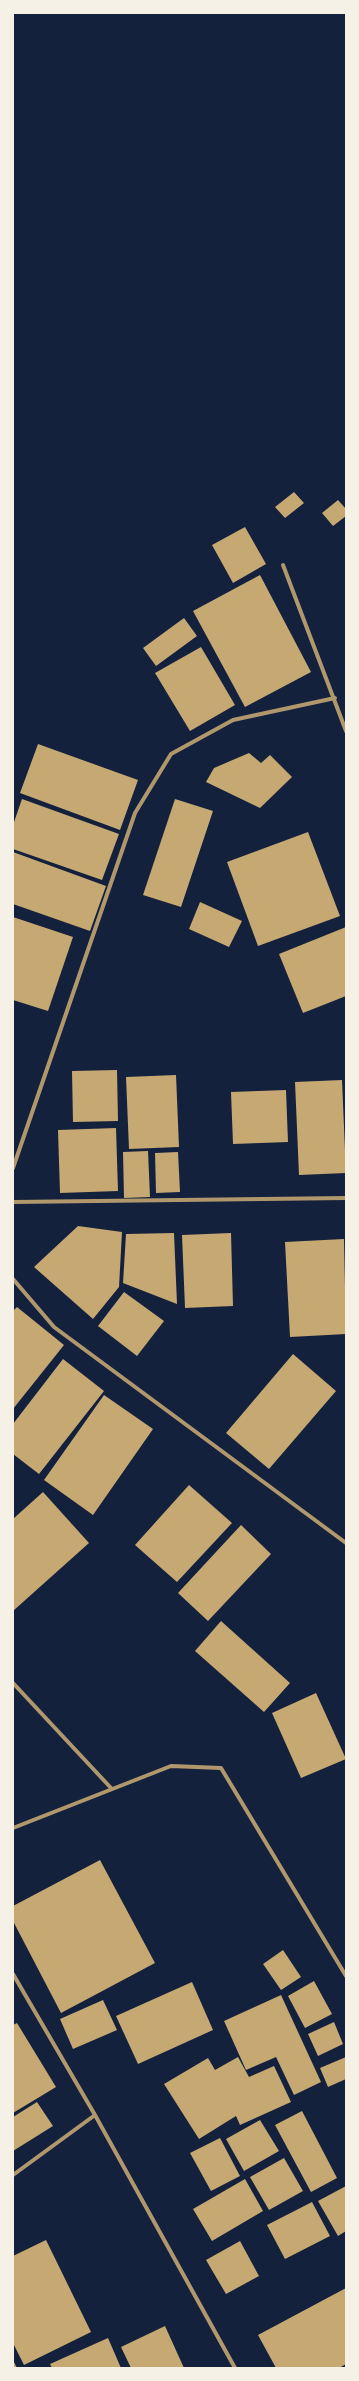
<!DOCTYPE html>
<style>
body{margin:0}
#map{position:relative;width:359px;height:2381px;overflow:hidden;background:#14213d;font-family:"Titillium Web",sans-serif}
canvas{display:block}
.frame{position:absolute;inset:0;border:14px solid #f6f1e7;pointer-events:none}
</style>
<div id="map">
<canvas width="359" height="2381"></canvas>
<div class="frame"></div>
</div>
<script>
const ctx = document.querySelector('canvas').getContext('2d');
ctx.lineJoin = 'round';
function fill(path, color) { ctx.fillStyle = color; ctx.fill(path, 'evenodd'); }
const toPath = rows => new Path2D(rows.map(r => 'M' + r).join(''));
function trace(path, color, width, dash) { ctx.strokeStyle = color; ctx.lineWidth = width; ctx.lineCap = dash ? 'butt' : 'round'; ctx.setLineDash(dash || []); ctx.stroke(path); }
fill(toPath([
 [294,492,304,503,285,518,275,507],
 [338,500,346,509,346,516,333,526,322,513],
 [245,527,266,564,233,583,212,545],
 [260,575,311,672,245,707,193,611],
 [184,618,197,636,156,666,143,648],
 [201,647,235,705,190,731,155,673],
 [38,744,138,780,120,830,20,793],
 [249,753,261,763,270,755,292,777,260,808,206,782,214,768],
 [22,799,119,834,102,880,13,849,13,825],
 [175,799,213,811,181,907,143,895],
 [308,832,340,916,258,946,227,862],
 [13,852,106,886,90,931,13,904],
 [200,902,242,921,229,947,189,929],
 [13,917,73,937,48,1011,13,1000],
 [346,927,346,996,303,1013,279,954],
 [117,1070,118,1121,73,1122,72,1071],
 [176,1075,179,1147,129,1149,126,1077],
 [342,1080,346,1173,299,1175,295,1082],
 [286,1090,288,1142,233,1144,231,1092],
 [116,1128,118,1191,60,1193,58,1130],
 [148,1151,150,1197,124,1198,123,1152],
 [178,1152,180,1192,156,1193,155,1153],
 [78,1226,122,1232,119,1287,93,1319,34,1267],
 [174,1233,177,1304,123,1283,126,1234],
 [231,1233,233,1306,185,1308,182,1235],
 [344,1239,346,1334,290,1337,285,1242],
 [124,1292,164,1321,137,1356,98,1326],
 [17,1307,64,1345,13,1409,13,1311],
 [293,1354,336,1391,269,1469,226,1433],
 [63,1359,104,1391,39,1474,13,1454,13,1424],
 [104,1395,153,1429,93,1515,44,1480],
 [189,1485,232,1523,177,1582,135,1545],
 [43,1492,89,1543,13,1611,13,1519],
 [241,1525,271,1554,208,1621,178,1593],
 [221,1621,290,1683,264,1712,195,1651],
 [316,1693,346,1759,301,1778,272,1713],
 [100,1860,155,1963,61,2013,13,1921,13,1906],
 [283,1950,301,1977,281,1990,263,1964],
 [314,1981,332,2014,305,2028,288,1996],
 [192,1982,213,2030,138,2064,116,2016],
 [281,1995,321,2082,294,2095,276,2057,246,2070,224,2021],
 [103,2000,117,2030,73,2049,60,2019],
 [334,2022,343,2044,318,2056,308,2034],
 [17,2023,56,2087,13,2113,13,2025],
 [238,2057,249,2077,274,2066,291,2102,240,2125,236,2116,199,2139,164,2084,208,2058,215,2070],
 [346,2057,346,2079,328,2087,320,2068],
 [37,2102,53,2126,13,2151,13,2117],
 [302,2111,337,2178,311,2192,275,2125],
 [260,2120,279,2151,244,2171,226,2139],
 [220,2138,240,2176,211,2191,190,2153],
 [284,2158,303,2191,269,2210,250,2177],
 [245,2179,263,2211,212,2241,193,2209],
 [346,2186,346,2231,338,2236,318,2201],
 [312,2202,330,2236,285,2259,267,2225],
 [46,2240,91,2332,24,2365,13,2343,13,2256],
 [240,2241,259,2276,226,2294,206,2260],
 [346,2288,346,2364,339,2368,276,2368,258,2335],
 [165,2326,184,2368,131,2368,121,2347],
 [108,2338,121,2368,52,2368,50,2364],
 [13,2360,17,2368,13,2368]
]), '#c6a872');
trace(toPath([
 [283,565,346,731],
 [13,1168,135,813,171,754,233,720,335,698],
 [13,1202,346,1198],
 [13,1279,54,1327,346,1543],
 [13,1683,111,1788],
 [13,1828,171,1766,221,1768,346,1976],
 [13,1974,95,2115,235,2368],
 [13,2175,95,2115]
]), '#b1986c', 4);
</script>
